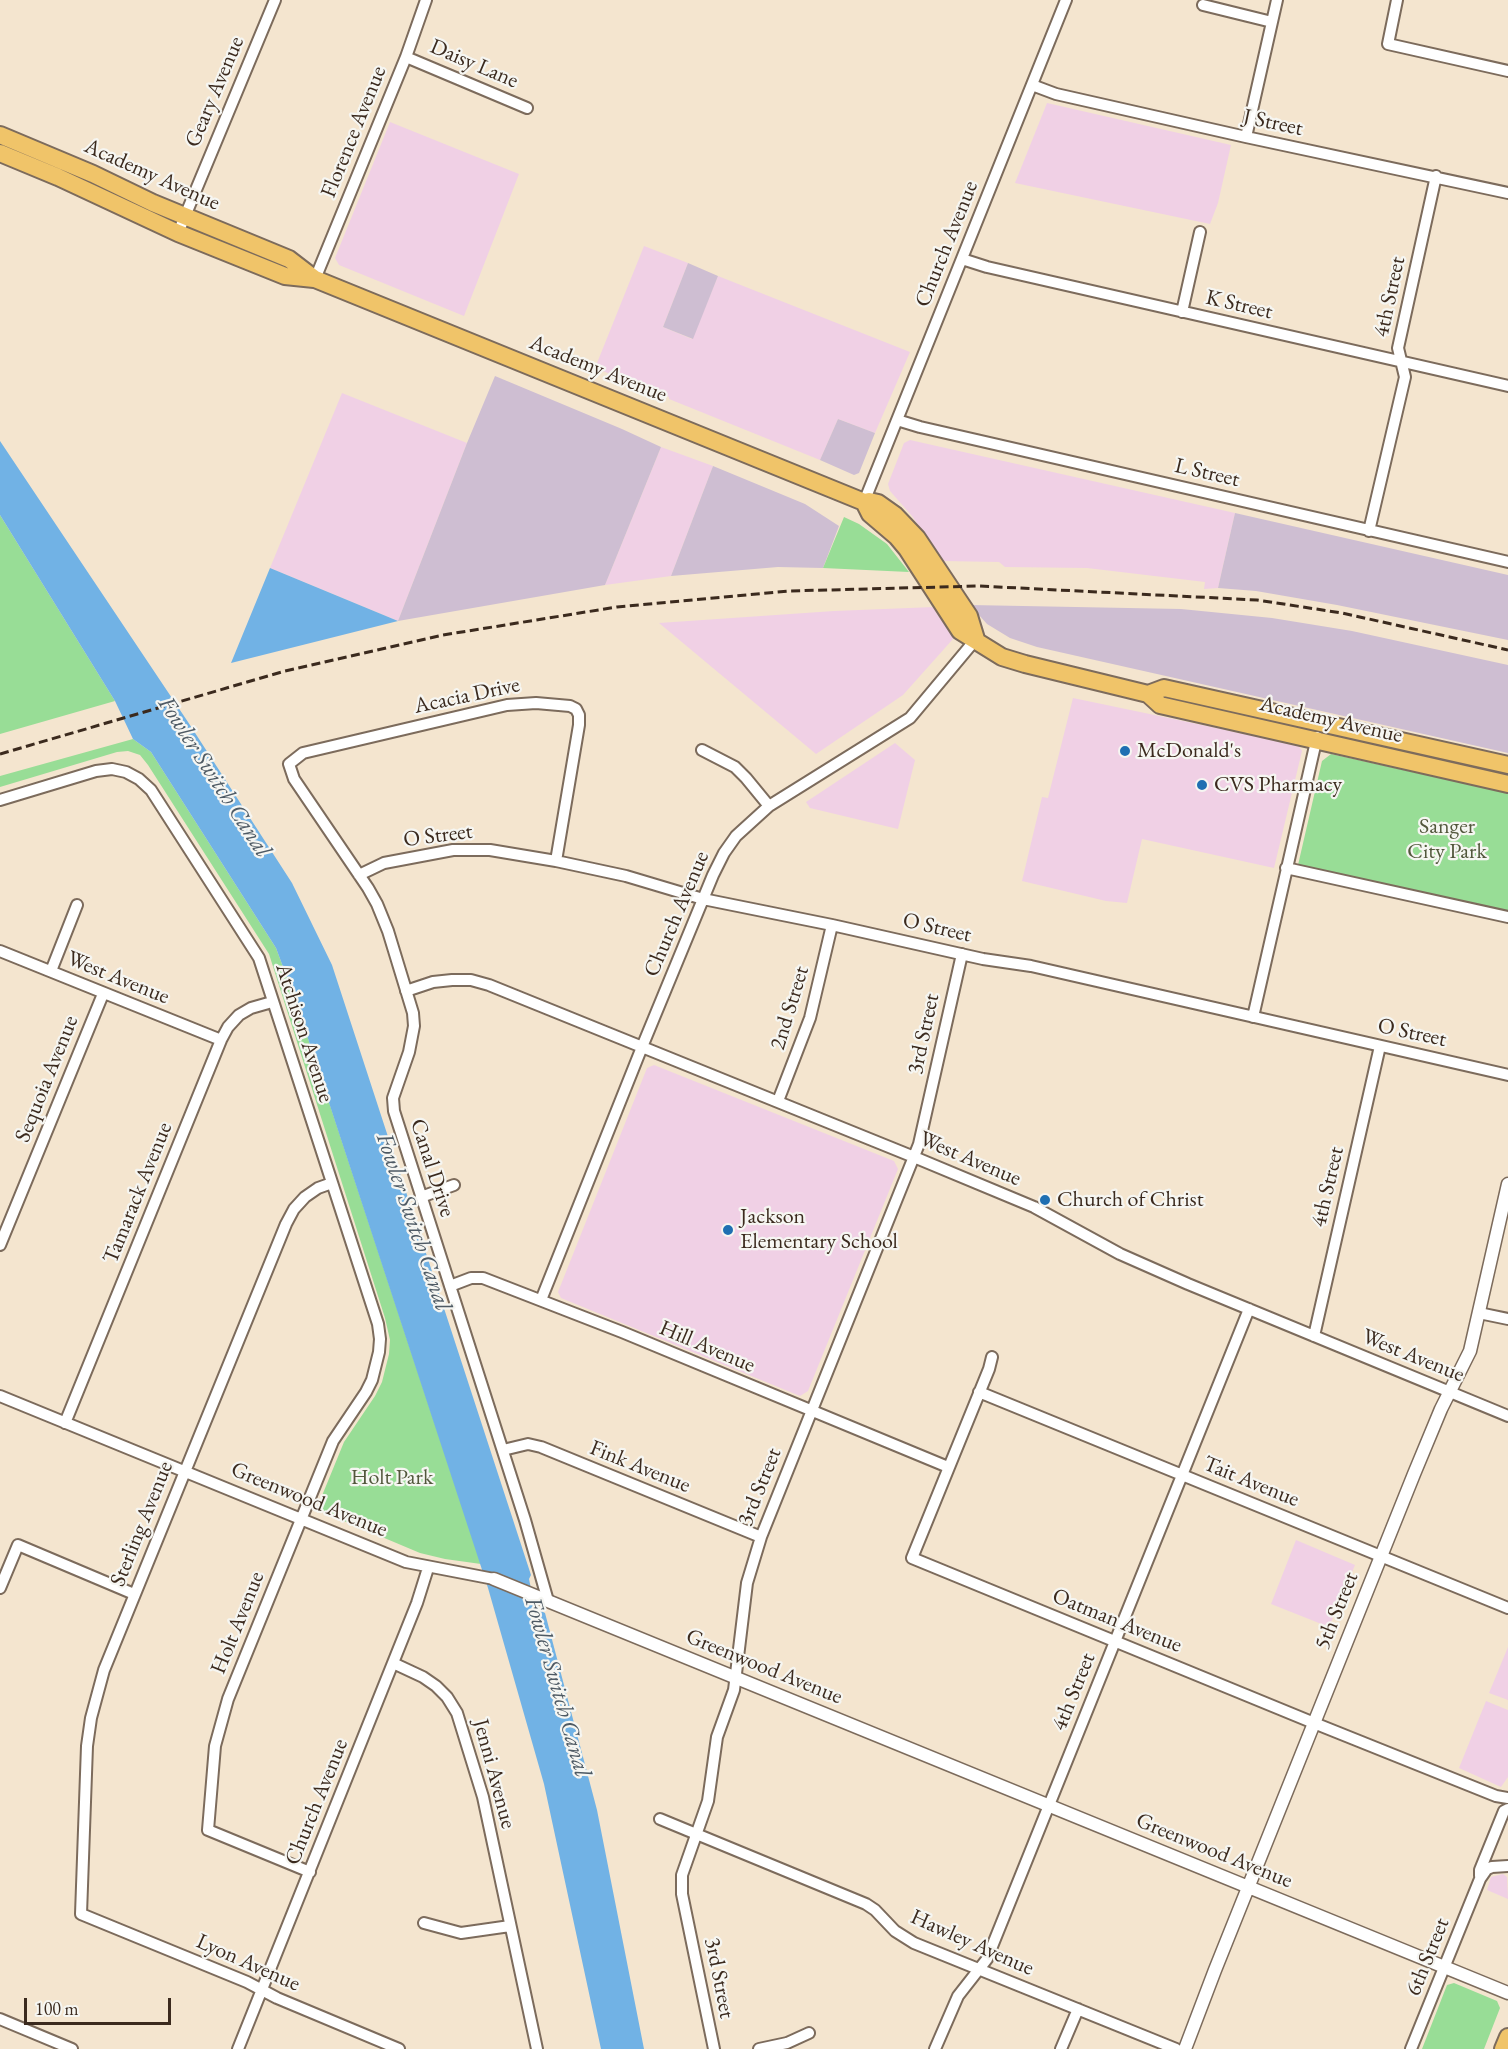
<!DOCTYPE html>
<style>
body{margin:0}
#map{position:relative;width:1508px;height:2049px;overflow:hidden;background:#f4e5cf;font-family:"EB Garamond",serif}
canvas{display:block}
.scale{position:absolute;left:24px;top:1998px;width:147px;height:27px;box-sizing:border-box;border:3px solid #3b2a1e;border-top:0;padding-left:8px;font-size:18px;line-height:21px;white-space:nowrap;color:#3b2a1e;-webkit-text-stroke:4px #f6f6f2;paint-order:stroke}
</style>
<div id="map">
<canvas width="1508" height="2049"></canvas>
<div class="scale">100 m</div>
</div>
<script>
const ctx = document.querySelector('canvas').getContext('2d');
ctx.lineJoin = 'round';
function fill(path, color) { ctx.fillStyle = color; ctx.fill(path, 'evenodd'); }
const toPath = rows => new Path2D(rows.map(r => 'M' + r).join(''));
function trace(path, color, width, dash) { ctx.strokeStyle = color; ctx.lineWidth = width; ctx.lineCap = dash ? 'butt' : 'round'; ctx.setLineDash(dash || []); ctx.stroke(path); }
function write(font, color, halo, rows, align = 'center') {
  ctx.font = font + ' "EB Garamond",serif'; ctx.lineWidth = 4.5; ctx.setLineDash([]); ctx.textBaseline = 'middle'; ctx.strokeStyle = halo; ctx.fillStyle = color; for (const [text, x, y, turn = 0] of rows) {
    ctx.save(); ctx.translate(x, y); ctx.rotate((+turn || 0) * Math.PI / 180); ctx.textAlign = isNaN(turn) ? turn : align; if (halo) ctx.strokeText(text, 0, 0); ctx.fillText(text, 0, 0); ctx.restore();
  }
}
fill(toPath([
 [1047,103,1231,145,1218,203,1210,224,1015,183],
 [390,122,519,174,464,316,339,265,335,258],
 [644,246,688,263,663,327,692,339,718,276,910,352,875,433,838,419,820,460,669,399,669,397,595,368],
 [342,393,467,443,398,621,270,568],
 [910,440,1235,513,1218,588,1204,589,1205,582,1087,568,1005,567,999,562,943,561,912,516,890,491,888,484,904,443],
 [661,447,713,466,671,576,605,585],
 [934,607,954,634,953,639,903,695,816,754,659,623,834,611],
 [1073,698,1298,745,1302,751,1274,868,1142,839,1127,903,1106,901,1022,881,1042,797,1048,798],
 [895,743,915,760,898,829,810,808,806,802],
 [654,1065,894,1161,898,1169,808,1391,800,1396,561,1298,558,1292,647,1068],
 [1296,1540,1355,1565,1329,1627,1271,1604],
 [1508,1647,1508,1700,1489,1693],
 [1486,1701,1508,1710,1508,1777,1501,1787,1459,1768],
 [1503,1874,1507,1877,1508,1899,1487,1890,1491,1877]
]), '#f0d0e5');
fill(toPath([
 [688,263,718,276,693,339,663,327],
 [495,376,622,429,661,447,605,585,398,621,467,443],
 [838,419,875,433,859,473,854,475,820,460],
 [713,466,805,504,839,526,823,568,778,567,671,576],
 [1235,513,1508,575,1508,640,1337,605,1256,591,1218,588],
 [970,605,1181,609,1272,618,1352,631,1508,665,1508,753,1037,647,1010,638,987,624]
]), '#cebed2');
fill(toPath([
 [0,515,115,701,0,734],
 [844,517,859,524,887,544,909,572,823,568],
 [133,739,151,752,276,948,295,999,481,1564,445,1559,420,1553,325,1513,319,1503,344,1442,375,1396,382,1382,389,1354,390,1340,385,1318,269,954,148,765,140,755,128,751,117,752,0,787,0,776],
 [1331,754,1508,793,1508,913,1298,865,1322,761],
 [1454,1983,1497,2001,1500,2008,1484,2049,1422,2049,1447,1985]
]), '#98dd96');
fill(toPath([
 [0,441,188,722,292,883,332,965,531,1575,529,1579,535,1608,545,1613,597,1810,644,2049,601,2049,544,1784,488,1588,295,999,276,948,151,752,133,739,115,701,0,515],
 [270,568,398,621,231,663]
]), '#71b2e5');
const minor = toPath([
 [1397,0,1388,44,1508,71],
 [1203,5,1272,22],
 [406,57,527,108],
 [1032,85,1056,94,1246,137,1508,193],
 [1246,137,1277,0],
 [178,233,275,0],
 [962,259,987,267,1508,386],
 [315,279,406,57,426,0],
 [1182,312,1200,232],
 [897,420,920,427,1508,562],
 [864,502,1066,0],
 [1369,531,1405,377,1398,348,1436,176],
 [702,750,735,767,746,778,769,806],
 [0,800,96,771,112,769,126,772,139,779,151,790,259,958,378,1324,380,1339,379,1352,372,1380,366,1392,333,1441,228,1699,215,1746,208,1830,310,1872],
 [1286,868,1508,917],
 [359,875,384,863,453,850,490,850,556,861,626,876,703,899,832,925,983,959,1031,966,1508,1075],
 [0,951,221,1040],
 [51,971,77,905],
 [406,991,433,982,452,980,471,980,489,985,914,1157,1034,1207,1120,1254,1188,1284,1508,1416],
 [1253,1017,1317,737],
 [778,1101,810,1018,832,925],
 [332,1183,318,1188,305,1197,294,1209,286,1224,104,1670,91,1718,87,1746,81,1914,247,1982,277,1998,399,2049],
 [421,1197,454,1185],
 [0,1245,103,994],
 [450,1286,471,1278,483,1278,622,1332,948,1467],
 [541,1300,642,1047,713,875,724,853,736,836,769,806,910,718,976,639],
 [1479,1313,1508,1319],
 [1314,1336,1380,1046],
 [992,1357,989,1369,912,1558,1314,1723,1496,1796,1508,1798],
 [979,1392,1508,1608],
 [0,1396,406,1562,494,1579],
 [65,1423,221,1040,228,1027,239,1015,251,1008,272,1002],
 [503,1450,528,1444,541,1447,761,1537],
 [0,1588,18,1545,134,1594],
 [548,1601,525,1520,394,1111,393,1098,409,1052,414,1026,413,1013,388,931,377,904,368,888,294,779,289,764,303,753,507,705,536,703,570,706,576,709,579,715,579,725,556,861],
 [393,1663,423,1677,436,1686,447,1697,457,1713,483,1797,537,2049],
 [660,1819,866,1904,875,1910,895,1931,914,1943,1176,2049],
 [1480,1876,1480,1870,1504,1811,1508,1809],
 [424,1923,461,1933,510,1926],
 [0,2019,72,2049],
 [238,2049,417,1603,428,1568],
 [714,2049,682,1894,682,1875,708,1801,717,1737,734,1690,747,1583,761,1537,919,1144,962,954],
 [759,2049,787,2043,809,2033],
 [935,2049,958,1996,987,1959,1249,1309],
 [1061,2049,1078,2009],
 [1411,2049,1480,1879,1487,1869,1492,1867,1508,1866]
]);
const tertiary = toPath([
 [494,1579,1508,1993],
 [1185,2049,1215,1970,1414,1474,1441,1409,1470,1351,1508,1184]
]);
const primary = toPath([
 [0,135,93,174,153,203,289,259,315,279,864,502,869,501,878,503,895,515,917,538,969,616,976,639],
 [0,153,58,177,178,233,285,276,314,279],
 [864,502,870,514,897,537,907,549,960,631,1002,657,1025,664,1148,694,1160,705,1508,784],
 [1148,694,1164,688,1508,765],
 [1503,2049,1508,2037]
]);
trace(minor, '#7c6b5c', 14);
trace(tertiary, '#7c6b5c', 15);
trace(primary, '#7c6b5c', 20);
trace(minor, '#fff', 10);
trace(tertiary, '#fff', 12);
trace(primary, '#f0c469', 16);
trace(toPath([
 [0,754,285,671,443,635,617,607,789,591,979,586,1257,600,1342,613,1508,650]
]), '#3b2a1e', 3, [9, 4.5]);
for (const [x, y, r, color] of [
 [1125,751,6,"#1f6fb2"],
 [1202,785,6,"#1f6fb2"],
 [1045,1200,6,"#1f6fb2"],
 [728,1230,6,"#1f6fb2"]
]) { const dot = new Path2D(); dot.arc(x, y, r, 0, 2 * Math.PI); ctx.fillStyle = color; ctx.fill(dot); trace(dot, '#f6f6f2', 2); }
write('22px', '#3b2a1e', '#f6f6f2', [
 ["Daisy Lane",474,64,23],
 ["Geary Avenue",215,92,-67],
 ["J Street",1273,123,12],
 ["Florence Avenue",354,132,-68],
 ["Academy Avenue",152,175,24],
 ["Church Avenue",947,244,-68],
 ["4th Street",1390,297,-78],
 ["K Street",1239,305,13],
 ["Academy Avenue",598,369,22],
 ["L Street",1207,473,13],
 ["Acacia Drive",467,696,-12],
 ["Academy Avenue",1331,720,13],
 ["O Street",438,836,-7],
 ["Church Avenue",677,914,-67],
 ["O Street",937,928,13],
 ["West Avenue",118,978,22],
 ["2nd Street",790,1008,-73],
 ["Atchison Avenue",304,1033,72],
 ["O Street",1412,1033,12],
 ["3rd Street",924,1034,-78],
 ["Sequoia Avenue",47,1079,-68],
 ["West Avenue",970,1159,23],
 ["Canal Drive",432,1168,72],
 ["4th Street",1328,1187,-77],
 ["Tamarack Avenue",138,1193,-68],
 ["Hill Avenue",707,1347,23],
 ["West Avenue",1413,1356,22],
 ["Fink Avenue",640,1467,22],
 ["Tait Avenue",1251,1482,22],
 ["3rd Street",760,1487,-68],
 ["Greenwood Avenue",309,1500,22],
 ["Sterling Avenue",142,1524,-68],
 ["5th Street",1337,1611,-68],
 ["Oatman Avenue",1117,1621,22],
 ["Holt Avenue",238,1623,-68],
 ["Greenwood Avenue",764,1667,22],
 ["4th Street",1074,1692,-68],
 ["Jenni Avenue",494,1774,75],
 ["Church Avenue",317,1802,-68],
 ["Greenwood Avenue",1214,1851,22],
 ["Hawley Avenue",972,1943,24],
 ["6th Street",1428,1957,-68],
 ["Lyon Avenue",248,1963,24],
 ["3rd Street",719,1978,79]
]);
write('22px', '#3b2a1e', '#f6f6f2', [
 ["McDonald's",1137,751],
 ["CVS Pharmacy",1214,785],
 ["Church of Christ",1057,1200],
 ["Jackson",740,1217],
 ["Elementary School",740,1242]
], 'left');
write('22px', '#52573c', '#f6f6f2', [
 ["Sanger",1447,827],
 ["City Park",1447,852],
 ["Holt Park",392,1478]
]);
write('italic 24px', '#4e5a64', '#f6f6f2', [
 ["Fowler Switch Canal",214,777,57],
 ["Fowler Switch Canal",413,1222,71],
 ["Fowler Switch Canal",557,1687,74]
]);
</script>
